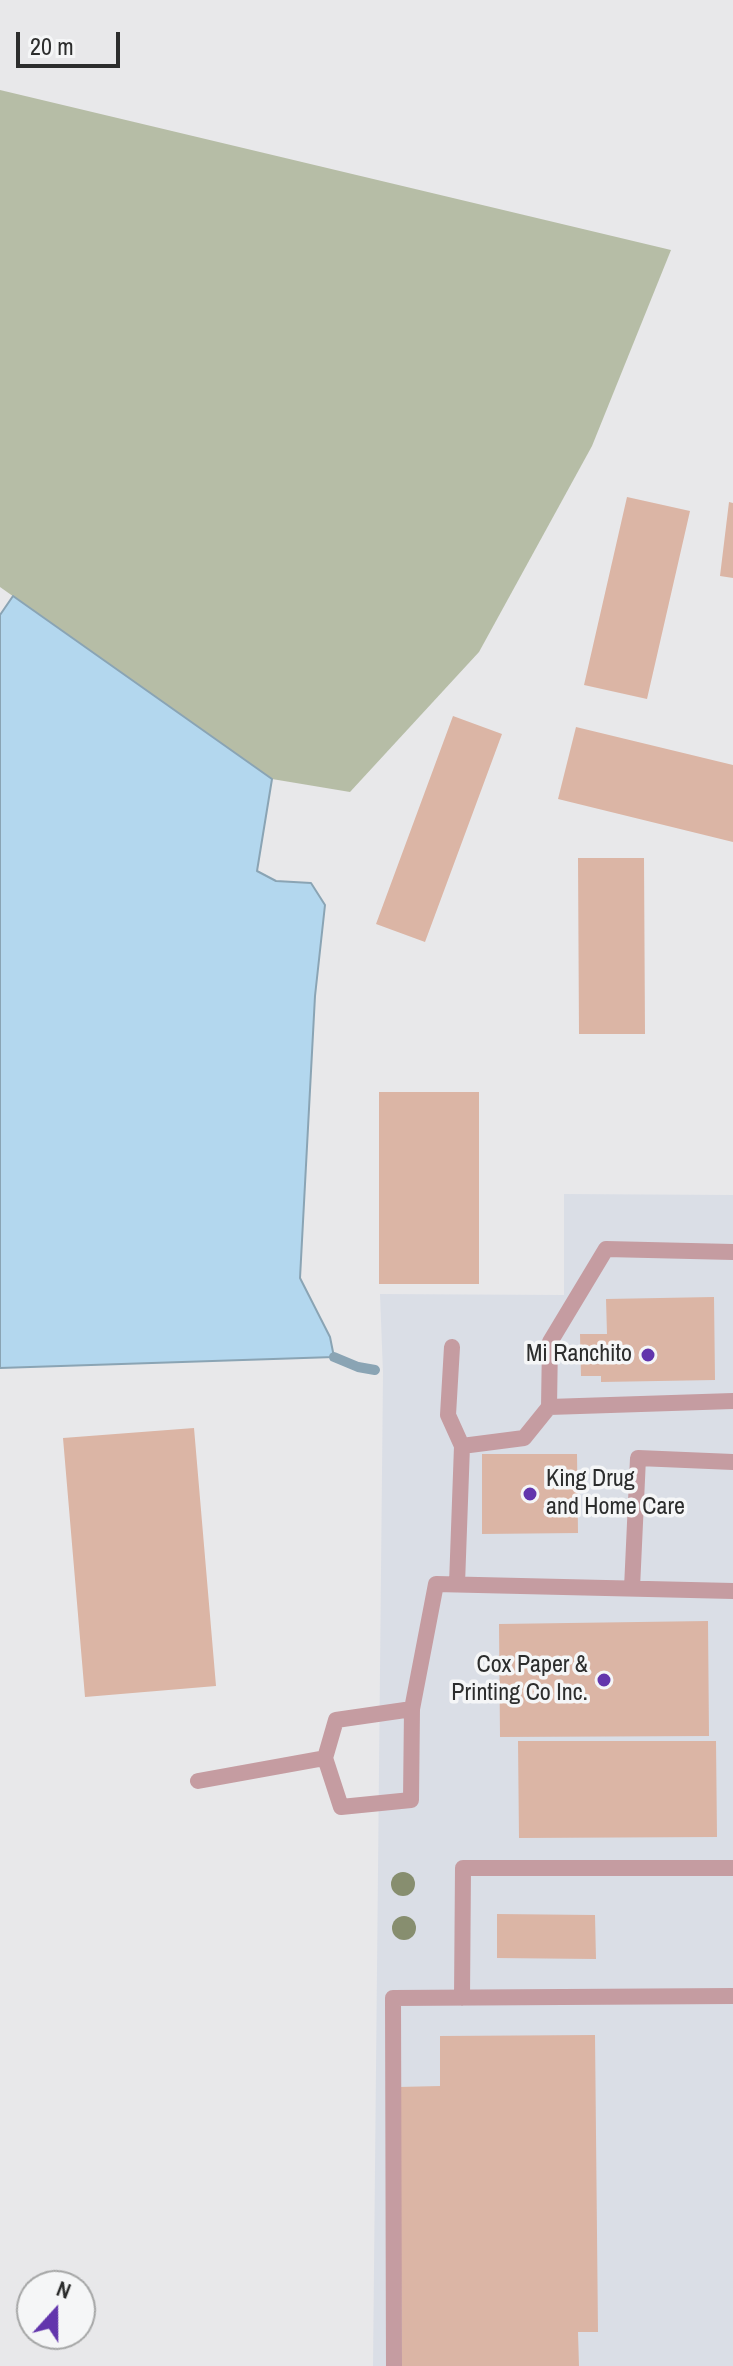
<!DOCTYPE html>
<style>
body{margin:0}
#map{position:relative;width:733px;height:2366px;overflow:hidden;background:#e8e8ea;font-family:"Archivo Narrow",sans-serif}
canvas{display:block}
.north{position:absolute;left:16px;top:2270px;width:80px;height:80px;box-sizing:border-box;background:#f5f6f7;border:2px solid #a5a6a6;border-radius:50%;rotate:21deg;font-size:22px;font-weight:700;line-height:32px;text-align:center;color:#2c2d2d}
.north::after{content:'';display:block;margin:auto;width:28px;height:36px;background:#6235ac;clip-path:polygon(50% 0,100% 100%,50% 72%,0 100%)}
.scale{position:absolute;left:16px;top:32px;width:104px;height:36px;box-sizing:border-box;border:4px solid #2c2d2d;border-top:0;padding-left:10px;font-size:24px;line-height:28px;white-space:nowrap;color:#2c2d2d;-webkit-text-stroke:6px #f5f6f7;paint-order:stroke}
</style>
<div id="map">
<canvas width="733" height="2366"></canvas>
<div class="north">N</div>
<div class="scale">20 m</div>
</div>
<script>
const ctx = document.querySelector('canvas').getContext('2d');
ctx.lineJoin = 'round';
function fill(path, color) { ctx.fillStyle = color; ctx.fill(path, 'evenodd'); }
const toPath = rows => new Path2D(rows.map(r => 'M' + r).join(''));
function trace(path, color, width, dash) { ctx.strokeStyle = color; ctx.lineWidth = width; ctx.lineCap = dash ? 'butt' : 'round'; ctx.setLineDash(dash || []); ctx.stroke(path); }
function write(font, color, halo, rows, align = 'center') {
  ctx.font = font + ' "Archivo Narrow",sans-serif'; ctx.lineWidth = 7; ctx.setLineDash([]); ctx.textBaseline = 'middle'; ctx.strokeStyle = halo; ctx.fillStyle = color; for (const [text, x, y, turn = 0] of rows) {
    ctx.save(); ctx.translate(x, y); ctx.rotate((+turn || 0) * Math.PI / 180); ctx.textAlign = isNaN(turn) ? turn : align; if (halo) ctx.strokeText(text, 0, 0); ctx.fillText(text, 0, 0); ctx.restore();
  }
}
fill(toPath([
 [564,1194,733,1195,733,2366,373,2366,383,1373,380,1294,564,1295]
]), '#dadee6');
fill(toPath([
 [0,90,671,250,592,446,479,652,350,792,272,779,0,587]
]), '#b6bda6');
const water = toPath([
 [13,596,272,779,257,871,276,881,311,883,325,905,315,996,300,1278,330,1337,334,1357,0,1368,0,615,13,596]
]);
fill(water, '#b3d7ee');
trace(water, '#8aa4b4', 2);
trace(toPath([
 [334,1357,358,1367,375,1370]
]), '#8aa4b4', 10);
fill(toPath([
 [627,497,690,511,647,699,584,685],
 [729,502,733,503,733,578,720,576],
 [453,716,502,734,425,942,376,924],
 [576,727,733,765,733,842,558,799],
 [578,858,644,858,645,1034,579,1034],
 [379,1092,479,1092,479,1284,379,1284],
 [714,1297,715,1380,601,1382,601,1376,581,1376,580,1334,607,1334,606,1299],
 [194,1428,216,1686,85,1697,63,1438],
 [482,1454,577,1454,578,1533,482,1534],
 [708,1621,709,1736,500,1737,499,1624],
 [518,1741,716,1741,717,1837,519,1838],
 [497,1914,595,1915,596,1959,497,1958],
 [595,2035,598,2332,578,2332,579,2366,402,2366,399,2087,440,2086,440,2036]
]), '#dbb5a5');
trace(toPath([
 [733,1252,606,1249,550,1342,549,1407,733,1401],
 [452,1347,448,1415,462,1446],
 [457,1584,462,1446,524,1438,549,1407],
 [632,1588,638,1458,733,1462],
 [325,1758,336,1720,412,1709],
 [198,1781,325,1758,341,1807,411,1800,412,1709,436,1584,733,1591],
 [462,1998,463,1868,733,1868],
 [394,2366,393,1998,733,1996]
]), '#c59ca1', 16);
ctx.fillStyle = '#878e6f';
for (const [x, y] of [
 [403,1884],
 [404,1928]
]) { ctx.beginPath(); ctx.arc(x, y, 12, 0, 2 * Math.PI); ctx.fill(); }
for (const [x, y, r, color] of [
 [648,1355,8,"#6235ac"],
 [530,1494,8,"#6235ac"],
 [604,1680,8,"#6235ac"]
]) { const dot = new Path2D(); dot.arc(x, y, r, 0, 2 * Math.PI); ctx.fillStyle = color; ctx.fill(dot); trace(dot, '#f5f6f7', 3); }
write('24px', '#2c2d2d', '#f5f6f7', [
 ["Mi Ranchito",632,1355],
 ["King Drug",546,1480,"left"],
 ["and Home Care",546,1508,"left"],
 ["Cox Paper &",588,1666],
 ["Printing Co Inc.",588,1694]
], 'right');
</script>
